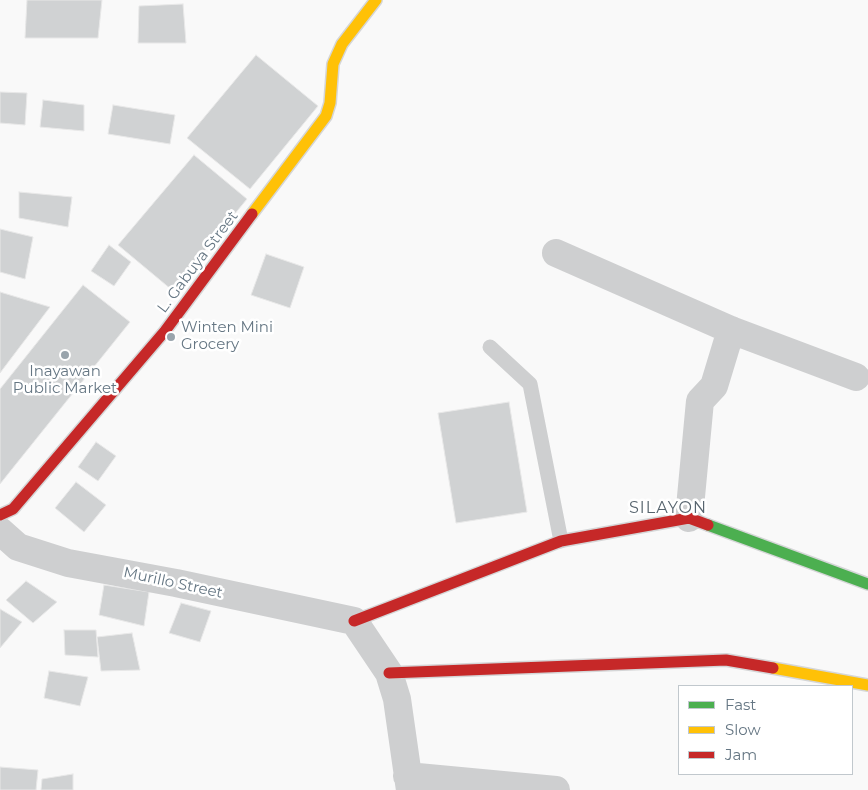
<!DOCTYPE html>
<style>
body{margin:0}
#map{position:relative;width:868px;height:790px;overflow:hidden;background:#f9f9f9;font-family:Montserrat,sans-serif}
canvas{display:block}
.legend{position:absolute;left:678px;top:685px;width:175px;height:90px;box-sizing:border-box;background:#fff;border:1px solid #c1c8cd;margin:0;padding:6px 9px;list-style:none;font-size:15px;color:#657683}
.legend li{display:flex;align-items:center;gap:10px;height:25px}
.legend b{width:25px;border:1px solid #c1c8cd}
</style>
<div id="map">
<canvas width="868" height="790"></canvas>
<ul class="legend">
<li><b style="height:6px;background:#4caf50"></b>Fast</li>
<li><b style="height:6px;background:#ffc107"></b>Slow</li>
<li><b style="height:6px;background:#c62828"></b>Jam</li>
</ul>
</div>
<script>
const ctx = document.querySelector('canvas').getContext('2d');
ctx.lineJoin = 'round';
function fill(path, color) { ctx.fillStyle = color; ctx.fill(path, 'evenodd'); }
const toPath = rows => new Path2D(rows.map(r => 'M' + r).join(''));
function trace(path, color, width, dash) { ctx.strokeStyle = color; ctx.lineWidth = width; ctx.lineCap = dash ? 'butt' : 'round'; ctx.setLineDash(dash || []); ctx.stroke(path); }
function write(font, color, halo, rows, align = 'center') {
  ctx.font = font + ' Montserrat,sans-serif'; ctx.lineWidth = 5; ctx.setLineDash([]); ctx.textBaseline = 'middle'; ctx.strokeStyle = halo; ctx.fillStyle = color; for (const [text, x, y, turn = 0] of rows) {
    ctx.save(); ctx.translate(x, y); ctx.rotate((+turn || 0) * Math.PI / 180); ctx.textAlign = isNaN(turn) ? turn : align; if (halo) ctx.strokeText(text, 0, 0); ctx.fillText(text, 0, 0); ctx.restore();
  }
}
const building = toPath([
 [27,0,102,0,98,38,25,38,27,0],
 [183,4,186,43,138,43,139,6,183,4],
 [256,55,318,106,250,189,187,138,256,55],
 [0,92,27,93,25,125,0,123,0,92],
 [43,100,84,105,84,131,40,127,43,100],
 [113,105,175,115,170,144,108,134,113,105],
 [194,155,247,199,172,290,118,245,194,155],
 [19,192,72,197,68,227,19,218,19,192],
 [0,229,33,237,25,279,0,272,0,229],
 [109,245,131,262,114,286,91,271,109,245],
 [266,254,304,267,290,308,251,295,266,254],
 [83,285,130,322,0,484,0,389,83,285],
 [0,292,50,307,0,373,0,292],
 [509,402,527,512,456,523,438,413,509,402],
 [96,442,116,456,98,481,78,467,96,442],
 [76,482,106,505,84,532,55,508,76,482],
 [26,581,57,602,33,623,6,600,26,581],
 [104,585,149,592,144,626,99,615,104,585],
 [181,603,211,611,200,642,169,633,181,603],
 [0,609,22,622,0,648,0,609],
 [64,630,96,630,98,657,65,655,64,630],
 [132,633,140,670,101,671,97,637,132,633],
 [49,671,88,677,80,706,44,698,49,671],
 [0,767,38,770,36,790,0,790,0,767],
 [73,774,73,790,41,790,42,779,73,774]
]);
fill(building, '#d0d2d3');
trace(building, '#e8e8e8', 1);
const fast = toPath([
 [708,525,868,584]
]);
const slow = toPath([
 [252,214,326,116,330,103,333,64,342,44,376,0],
 [773,668,868,685]
]);
const jam = toPath([
 [0,515,13,509,165,331,252,214],
 [354,621,561,541,689,518,708,525],
 [389,673,726,660,773,668]
]);
trace(fast, '#d5d6d7', 14);
trace(slow, '#d5d6d7', 14);
trace(jam, '#d5d6d7', 14);
trace(toPath([
 [490,347,530,384,561,541]
]), '#cecfd0', 15);
trace(toPath([
 [556,253,731,330,856,377],
 [689,518,700,401,714,386,731,330],
 [0,531,18,547,68,563,176,583,354,621,389,673,397,699,410,790],
 [407,776,556,790]
]), '#cecfd0', 28);
trace(fast, '#4caf50', 11);
trace(slow, '#ffc107', 11);
trace(jam, '#c62828', 11);
for (const [x, y, r, color] of [
 [171,337,5,"#99a4ac"],
 [65,355,5,"#99a4ac"]
]) { const dot = new Path2D(); dot.arc(x, y, r, 0, 2 * Math.PI); ctx.fillStyle = color; ctx.fill(dot); trace(dot, '#fff', 2); }
write('15px', '#657683', '#fff', [
 ["L. Gabuya Street",198,262,-53],
 ["Murillo Street",173,583,12]
]);
write('15px', '#657683', '#fff', [
 ["Winten Mini",181,328],
 ["Grocery",181,345],
 ["Inayawan",65,372,"center"],
 ["Public Market",65,389,"center"]
], 'left');
ctx.letterSpacing = '1px';
write('16px', '#57646e', '#fff', [
 ["SILAYON",668,508]
]);
ctx.letterSpacing = '0px';
</script>
